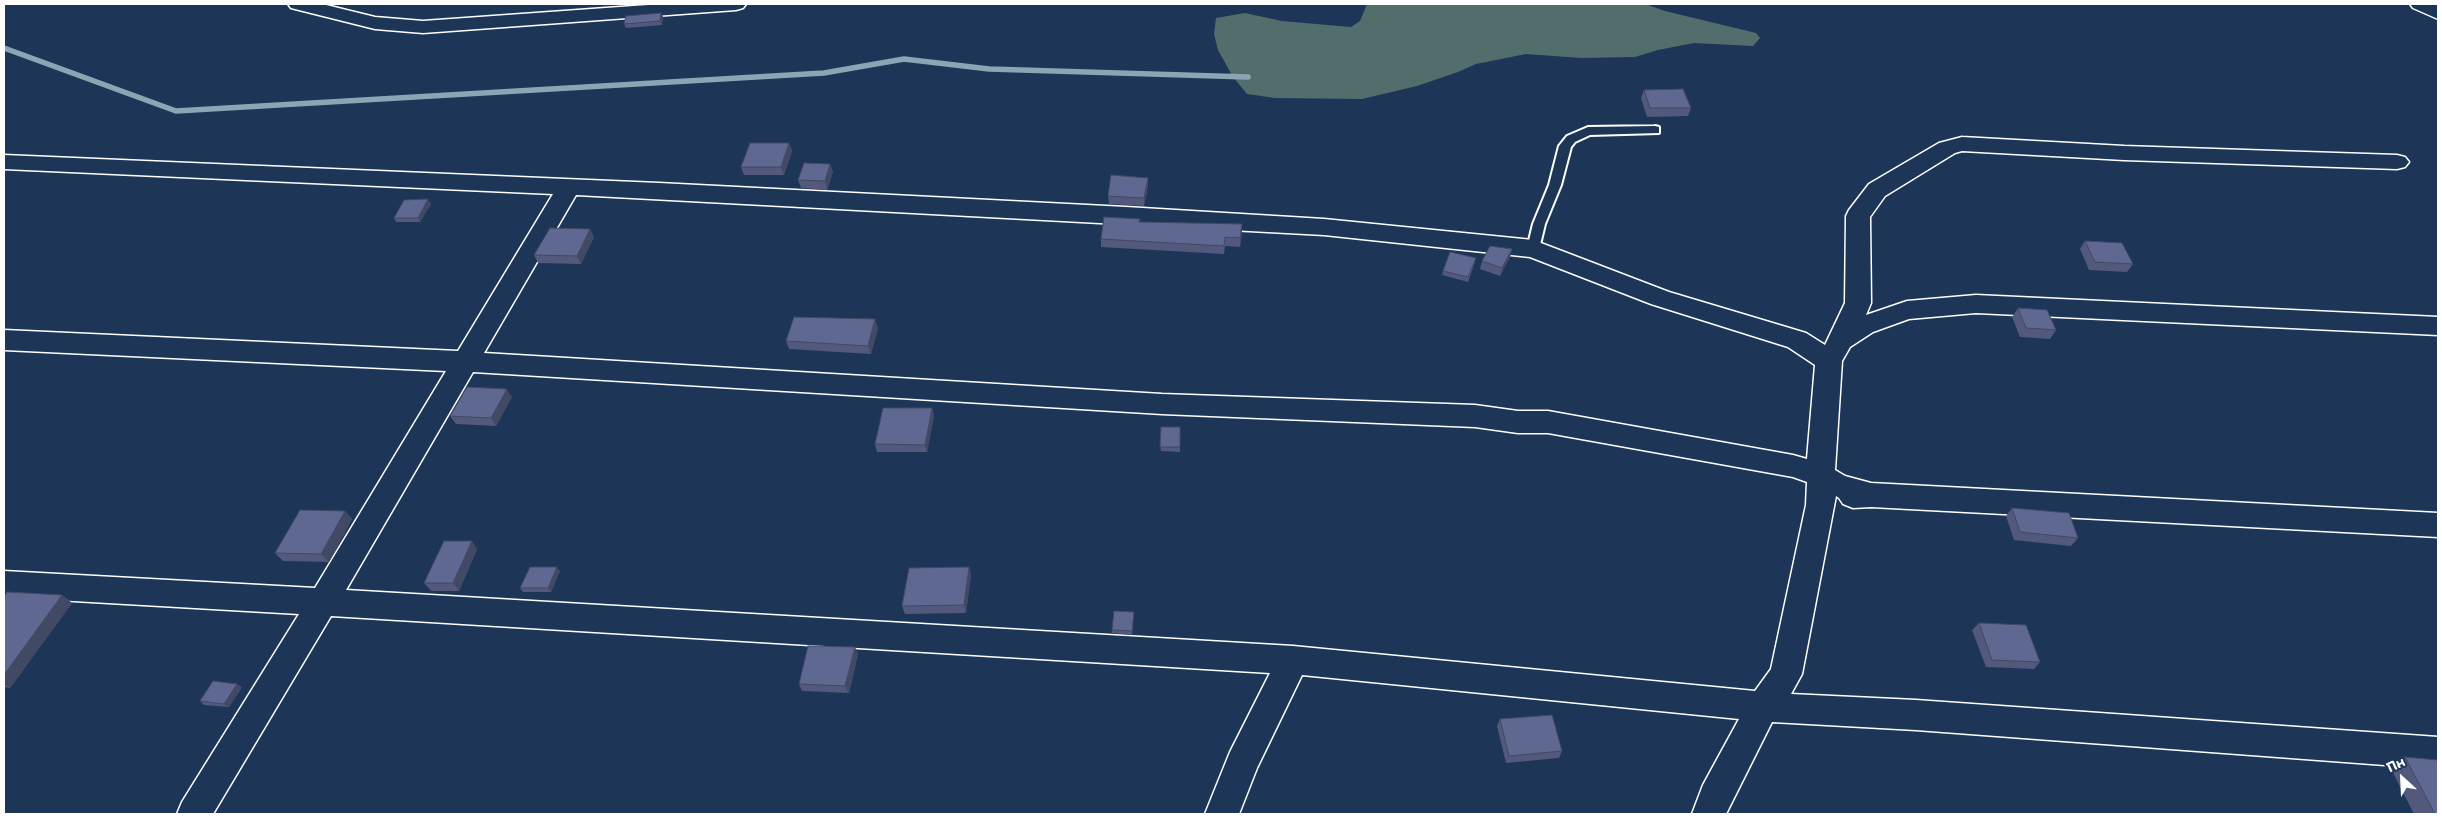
<!DOCTYPE html>
<meta charset="utf-8">
<style>
body{margin:0}
#map{position:relative;width:2442px;height:818px;overflow:hidden;background:#1d3557;font-family:"Shantell Sans",sans-serif}
canvas{display:block}
.frame{position:absolute;inset:0;border:5px solid #fff;pointer-events:none}
.north{position:absolute;left:2377px;top:753px;width:50px;height:50px;-webkit-text-stroke:4px #1d3557;paint-order:stroke;rotate:335deg;font-size:14px;font-weight:700;line-height:20px;text-align:center;color:#fff}
.north::after{content:'';display:block;margin:auto;width:18px;height:22px;background:#fff;clip-path:polygon(50% 0,100% 100%,50% 72%,0 100%)}
</style>
<div id="map">
<canvas width="2442" height="818"></canvas>
<div class="frame"></div>
<div class="north">Пн</div>
</div>
<script>
const ctx = document.querySelector('canvas').getContext('2d');
ctx.lineJoin = 'round';
function fill(path, color) { ctx.fillStyle = color; ctx.fill(path, 'evenodd'); }
const toPath = rows => new Path2D(rows.map(r => 'M' + r).join(''));
function trace(path, color, width, dash) { ctx.strokeStyle = color; ctx.lineWidth = width; ctx.lineCap = dash ? 'butt' : 'round'; ctx.setLineDash(dash || []); ctx.stroke(path); }
fill(toPath([
 [1367,4,1645,4,1665,11,1756,33,1760,38,1753,46,1694,43,1658,50,1635,57,1581,58,1526,54,1476,64,1458,72,1417,86,1362,99,1275,98,1247,94,1233,77,1218,50,1214,34,1216,18,1245,13,1282,21,1351,27,1360,21]
]), '#516e6d');
trace(toPath([
 [4,48,176,111,824,73,904,59,989,69,1248,77]
]), '#8ba5b5', 5.5);
const service = toPath([
 [1655,126,1659,127,1659,133,1590,135,1575,142,1571,147,1561,185,1545,224,1539,249,1533,253,1529,252,1527,249,1533,224,1549,185,1559,146,1567,136,1588,127,1655,126]
]);
const minor = toPath([
 [288,4,322,4,375,17,423,21,662,4,746,4,743,8,736,10,423,33,375,29,291,8,288,4],
 [2410,4,2438,5,2438,19,2413,8,2410,4],
 [1962,137,2124,146,2397,155,2405,157,2409,162,2405,167,2397,169,2124,160,1962,151,1955,153,1885,196,1870,217,1871,303,1866,315,1907,301,1976,295,2438,317,2438,335,1976,313,1909,319,1873,332,1850,347,1842,361,1835,470,1845,476,1871,483,2438,513,2438,537,1871,507,1853,508,1843,504,1839,498,1836,496,1802,674,1791,694,1916,700,2438,737,2438,769,1916,730,1772,722,1726,814,1692,814,1703,785,1739,719,1302,675,1257,768,1239,814,1205,814,1230,752,1270,673,331,616,213,814,177,814,182,802,299,614,4,597,4,571,315,588,446,371,4,350,4,330,458,351,553,194,4,169,4,155,659,183,1126,207,1324,219,1533,240,1669,292,1806,333,1825,345,1845,303,1846,216,1849,210,1869,184,1939,143,1962,137],
 [576,195,1324,235,1530,257,1651,304,1788,347,1815,365,1807,459,1793,455,1548,411,1518,411,1475,405,1162,394,484,353,576,195],
 [473,372,1162,414,1475,427,1518,433,1548,433,1793,477,1807,482,1806,505,1771,669,1755,691,1293,646,346,590,473,372]
]);
trace(service, '#fff', 4);
trace(minor, '#fff', 3);
fill(service, '#1d3557');
fill(minor, '#1d3557');
fill(toPath([
 [661,13,663,17,662,25,626,28,624,24],
 [1644,90,1691,108,1688,116,1647,117,1641,98],
 [789,143,792,151,784,175,744,175,741,167],
 [830,164,833,172,827,190,801,188,798,180],
 [1148,178,1148,186,1144,206,1109,204,1108,196],
 [431,204,420,222,396,222,394,218],
 [1140,222,1242,224,1242,232,1240,247,1225,246,1224,254,1101,247,1101,239],
 [594,237,581,264,538,263,534,255],
 [2085,241,2133,264,2127,272,2089,270,2080,249],
 [1512,249,1510,257,1500,276,1480,269,1482,261],
 [1475,262,1468,282,1442,275,1443,271],
 [2018,308,2056,330,2050,339,2020,337,2012,317],
 [878,328,871,354,789,349,786,341],
 [512,397,496,426,456,424,450,416],
 [932,408,934,416,927,452,877,452,875,444],
 [1180,427,1180,452,1161,451,1160,447],
 [2012,508,2078,538,2071,546,2014,540,2006,516],
 [345,511,352,519,329,562,283,561,275,553],
 [477,549,459,591,431,591,424,583],
 [969,567,971,575,966,613,905,614,902,606],
 [560,571,551,592,523,592,520,588],
 [62,595,72,603,10,688,4,687,4,597],
 [1134,612,1132,635,1112,633,1112,630],
 [1979,623,2040,662,2034,669,1986,667,1972,630],
 [858,654,849,693,802,691,799,684],
 [242,687,229,707,204,705,200,701],
 [1500,719,1562,751,1559,758,1506,763,1497,726],
 [2405,757,2438,814,2414,814,2390,767]
]), '#52597c');
fill(toPath([
 [661,13,663,17,662,25,660,21],
 [789,143,792,151,784,175,781,167],
 [830,164,833,172,827,190,825,181],
 [1148,178,1148,186,1144,206,1144,198],
 [428,199,431,204,420,222,418,218],
 [1242,224,1242,232,1240,247,1240,238],
 [590,229,594,237,581,264,577,256],
 [1512,249,1510,257,1500,276,1502,268],
 [875,319,878,328,871,354,868,346],
 [507,389,512,397,496,426,491,418],
 [932,408,934,416,927,452,925,445],
 [345,511,352,519,329,562,321,554],
 [472,541,477,549,459,591,453,583],
 [557,567,560,571,551,592,548,588],
 [969,567,971,575,966,613,964,605],
 [62,595,72,603,10,688,4,684,4,675],
 [855,647,858,654,849,693,845,686],
 [237,684,242,687,229,707,224,704]
]), '#424965');
const building = toPath([
 [661,13,660,21,624,24,626,16,661,13],
 [1683,89,1691,108,1650,108,1644,90,1683,89],
 [750,143,789,143,781,167,741,167,750,143],
 [804,163,830,164,825,181,798,180,804,163],
 [1111,175,1148,178,1144,198,1108,196,1111,175],
 [428,199,418,218,394,218,404,200,428,199],
 [1104,217,1140,219,1139,222,1242,224,1240,238,1225,237,1224,246,1101,239,1104,217],
 [550,228,590,229,577,256,534,255,550,228],
 [2085,241,2122,243,2133,264,2095,262,2085,241],
 [1490,246,1512,249,1502,268,1482,261,1490,246],
 [1450,252,1476,258,1468,277,1443,271,1450,252],
 [2018,308,2047,310,2056,330,2026,328,2018,308],
 [794,317,875,319,868,346,786,341,794,317],
 [467,387,507,389,491,418,450,416,467,387],
 [883,408,932,408,925,445,875,444,883,408],
 [1161,427,1180,427,1180,447,1160,447,1161,427],
 [2012,508,2069,513,2078,538,2020,532,2012,508],
 [300,510,345,511,321,554,275,553,300,510],
 [444,541,472,541,453,583,424,583,444,541],
 [530,567,557,567,548,588,520,588,530,567],
 [969,567,964,605,902,606,909,568,969,567],
 [7,592,62,595,4,675,4,597,7,592],
 [1114,611,1134,612,1132,631,1112,630,1114,611],
 [1979,623,2026,625,2040,662,1992,660,1979,623],
 [808,646,855,647,845,686,799,684,808,646],
 [213,681,237,684,224,704,200,701,213,681],
 [1552,715,1562,751,1509,756,1500,719,1552,715],
 [2405,757,2438,760,2438,814,2435,814,2405,757]
]);
fill(building, '#5f6890');
trace(building, '#424965', 1);
</script>
